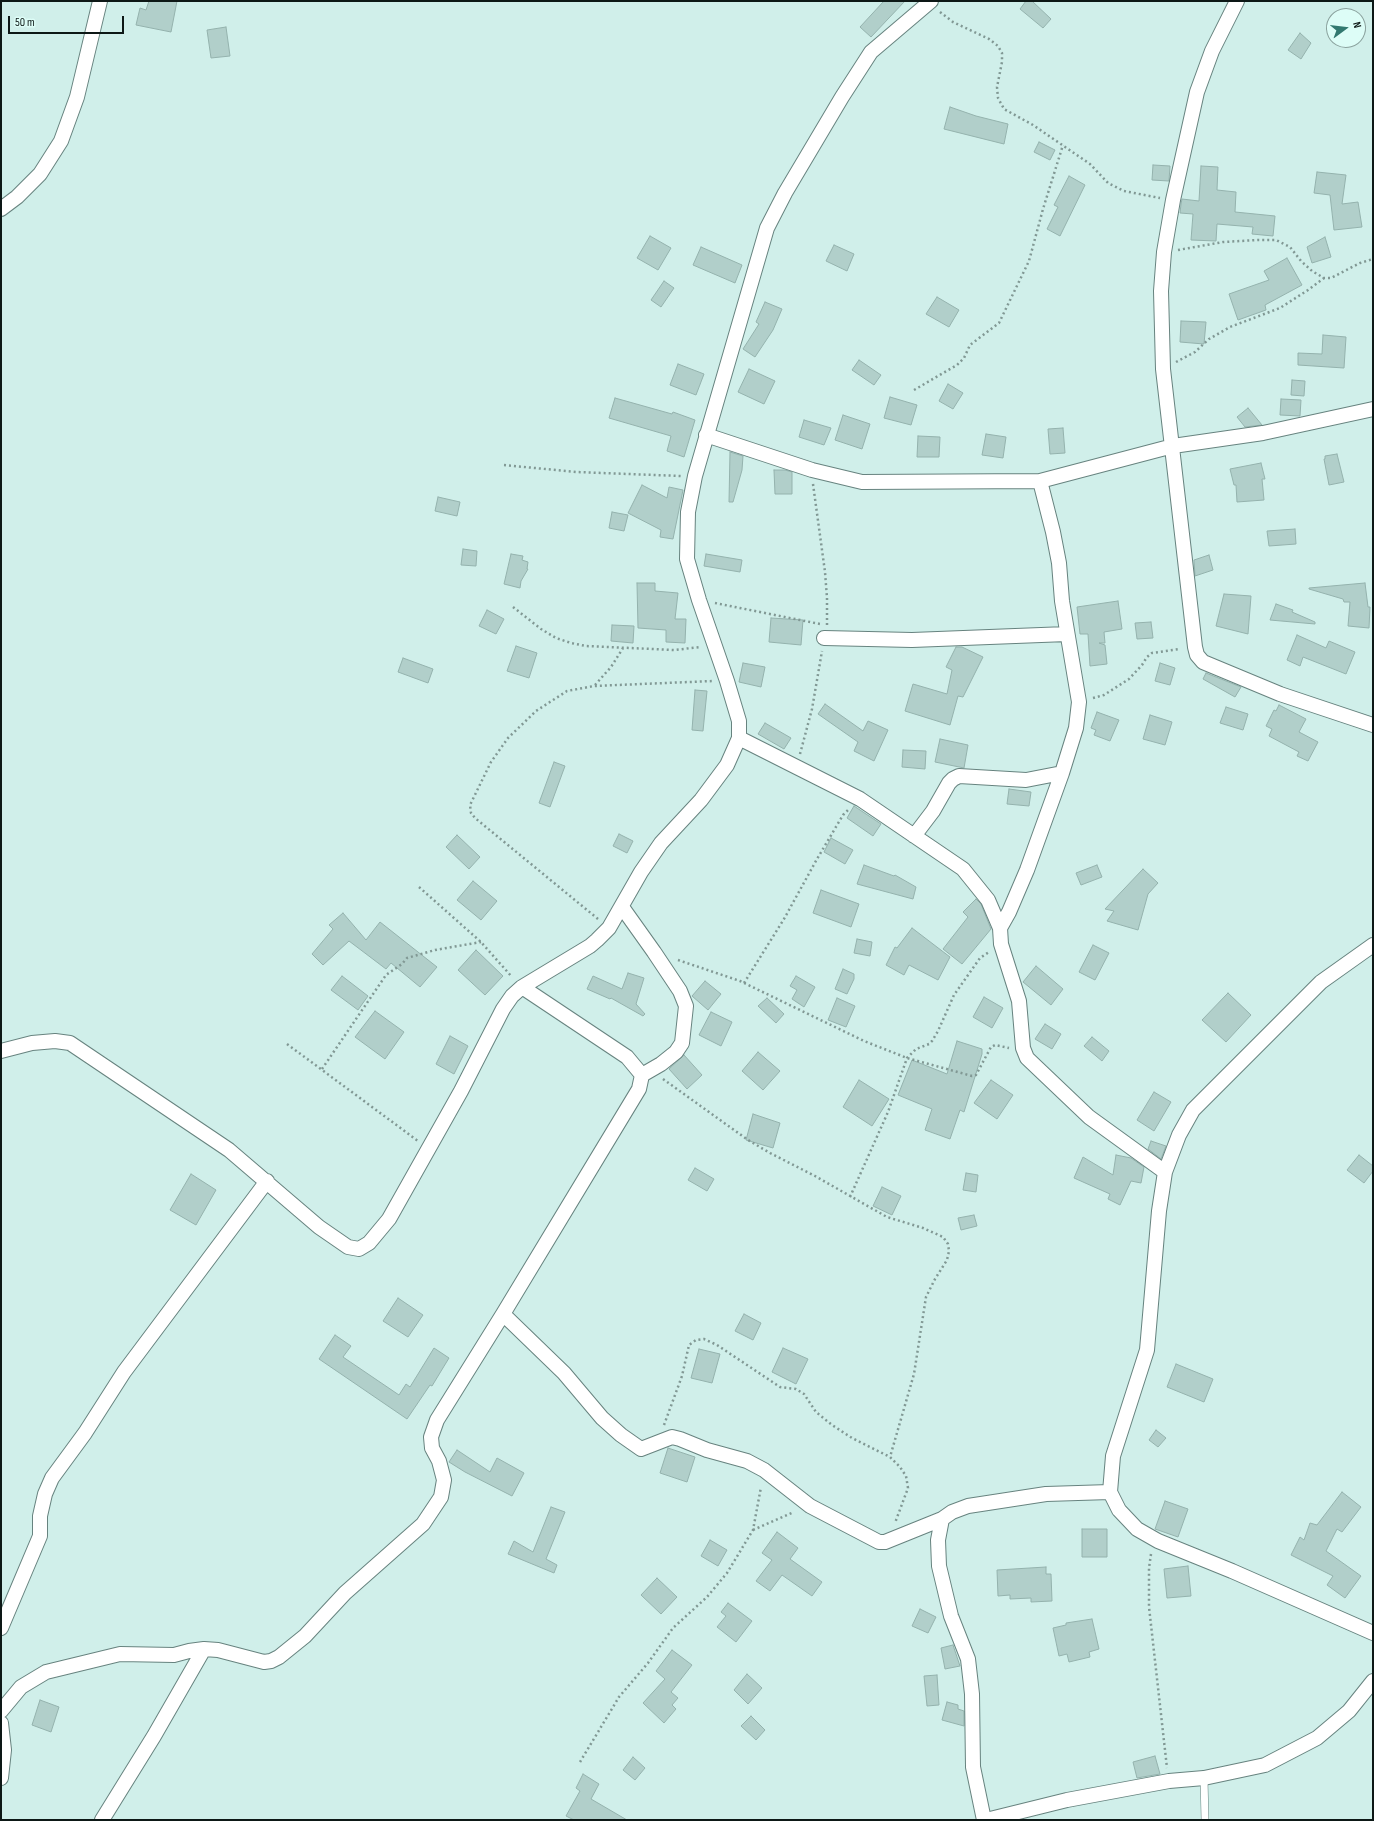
<!DOCTYPE html>
<style>
body{margin:0}
#map{position:relative;width:1374px;height:1821px;overflow:hidden;background:#d0efea;font-family:"Sofia Sans Condensed",sans-serif}
canvas{display:block}
.frame{position:absolute;inset:0;border:2px solid #0d1816;pointer-events:none}
.north{position:absolute;left:1326px;top:8px;width:40px;height:40px;box-sizing:border-box;background:#ddfdf7;border:1px solid #8aa19d;border-radius:50%;rotate:75deg;font-size:11px;font-weight:700;line-height:16px;text-align:center;color:#0d1816}
.north::after{content:'';display:block;margin:auto;width:14px;height:18px;background:#327970;clip-path:polygon(50% 0,100% 100%,50% 72%,0 100%)}
.scale{position:absolute;left:8px;top:16px;width:116px;height:18px;box-sizing:border-box;border:2px solid #0d1816;border-top:0;padding-left:5px;font-size:12px;line-height:14px;white-space:nowrap;color:#0d1816;-webkit-text-stroke:3px #ddfdf7;paint-order:stroke}
</style>
<div id="map">
<canvas width="1374" height="1821"></canvas>
<div class="frame"></div>
<div class="north">N</div>
<div class="scale">50 m</div>
</div>
<script>
const ctx = document.querySelector('canvas').getContext('2d');
ctx.lineJoin = 'round';
function fill(path, color) { ctx.fillStyle = color; ctx.fill(path, 'evenodd'); }
const toPath = rows => new Path2D(rows.map(r => 'M' + r).join(''));
function trace(path, color, width, dash) { ctx.strokeStyle = color; ctx.lineWidth = width; ctx.lineCap = dash ? 'butt' : 'round'; ctx.setLineDash(dash || []); ctx.stroke(path); }
const building = toPath([
 [149,1,177,1,171,32,136,25,140,8,146,10,149,1],
 [884,1,905,1,871,37,860,27,884,1],
 [1026,1,1032,1,1051,19,1043,28,1020,9,1026,1],
 [226,27,230,56,211,58,207,30,226,27],
 [1300,33,1311,43,1301,59,1288,50,1300,33],
 [950,107,976,116,1008,124,1004,144,944,129,950,107],
 [1039,142,1055,150,1050,160,1034,152,1039,142],
 [1153,165,1170,166,1169,181,1152,180,1153,165],
 [1201,166,1218,167,1217,190,1236,192,1235,212,1275,216,1273,236,1252,234,1253,227,1217,224,1216,241,1191,240,1193,214,1180,213,1181,204,1182,199,1199,201,1201,166],
 [1317,172,1346,175,1342,204,1358,202,1362,227,1334,230,1330,195,1314,193,1317,172],
 [1069,176,1085,185,1060,236,1047,229,1058,207,1054,205,1069,176],
 [650,236,671,248,658,270,637,258,650,236],
 [1325,237,1331,257,1312,263,1307,247,1325,237],
 [834,245,854,254,847,271,826,261,834,245],
 [701,247,742,265,735,283,693,265,701,247],
 [1287,258,1302,285,1265,305,1266,310,1238,320,1229,294,1269,280,1264,271,1287,258],
 [664,281,674,288,661,307,651,300,664,281],
 [937,297,959,310,949,327,926,314,937,297],
 [765,302,782,309,773,330,755,357,743,349,759,324,756,322,765,302],
 [1181,321,1206,322,1204,344,1180,342,1181,321],
 [1323,335,1346,337,1344,368,1298,365,1298,353,1322,354,1323,335],
 [859,360,881,375,874,385,852,370,859,360],
 [678,364,704,374,696,395,670,385,678,364],
 [749,369,775,381,764,404,738,392,749,369],
 [1292,380,1305,381,1304,396,1291,395,1292,380],
 [948,384,963,393,953,409,939,401,948,384],
 [890,397,917,405,911,425,884,418,890,397],
 [615,398,672,414,673,412,695,420,684,457,667,451,671,436,609,418,615,398],
 [1281,399,1301,400,1300,416,1280,415,1281,399],
 [1248,408,1262,425,1245,427,1237,417,1248,408],
 [843,415,870,424,862,449,835,440,843,415],
 [804,420,831,428,824,445,799,437,804,420],
 [1063,428,1065,453,1050,454,1048,429,1063,428],
 [986,434,1006,437,1003,458,982,455,986,434],
 [918,436,940,437,939,457,917,457,918,436],
 [730,452,743,456,742,470,733,502,729,502,730,452],
 [1337,454,1344,482,1329,485,1324,459,1325,459,1325,456,1337,454],
 [1261,463,1265,479,1262,479,1264,500,1237,502,1236,485,1234,485,1230,469,1261,463],
 [774,470,785,470,792,472,792,494,775,494,774,470],
 [642,485,667,498,669,487,683,490,673,539,660,537,661,530,628,513,642,485],
 [438,497,460,502,457,516,435,511,438,497],
 [612,512,628,515,624,531,609,528,612,512],
 [1295,529,1296,544,1269,546,1267,531,1295,529],
 [463,549,477,551,476,566,461,565,463,549],
 [511,554,523,556,522,560,528,562,527,569,528,569,521,581,520,588,504,584,511,554],
 [706,554,742,560,740,572,704,566,706,554],
 [1209,555,1213,570,1195,576,1194,560,1209,555],
 [637,583,655,583,655,591,678,593,675,619,686,619,685,643,666,642,666,630,638,628,637,583],
 [1365,583,1368,607,1370,607,1369,628,1348,626,1350,602,1344,602,1343,599,1309,589,1309,588,1365,583],
 [1224,594,1251,596,1248,634,1216,626,1224,594],
 [1118,601,1122,629,1104,632,1105,643,1099,643,1105,645,1107,664,1090,666,1088,634,1080,634,1077,607,1118,601],
 [1276,604,1293,610,1292,612,1315,622,1315,624,1270,620,1276,604],
 [487,610,504,619,496,634,479,626,487,610],
 [771,618,803,620,801,645,769,642,771,618],
 [1151,622,1153,638,1137,639,1135,623,1151,622],
 [612,625,634,626,633,643,611,641,612,625],
 [1297,635,1326,648,1329,641,1355,652,1346,674,1303,657,1300,666,1287,660,1297,635],
 [516,646,537,653,529,678,507,671,516,646],
 [956,647,962,647,983,657,963,697,958,696,950,725,905,711,913,684,947,694,952,670,946,667,956,647],
 [403,658,433,669,428,683,398,672,403,658],
 [743,663,765,667,761,687,739,682,743,663],
 [1160,663,1175,668,1170,685,1155,681,1160,663],
 [1206,673,1241,687,1235,697,1203,679,1206,673],
 [695,690,707,691,703,731,692,730,695,690],
 [825,704,863,731,868,721,888,730,874,761,854,751,858,742,818,714,825,704],
 [1279,705,1306,719,1299,732,1318,742,1308,761,1297,756,1299,752,1269,736,1272,729,1266,726,1274,710,1276,711,1279,705],
 [1226,707,1248,714,1243,730,1220,723,1226,707],
 [1097,712,1119,720,1110,741,1094,735,1096,730,1091,728,1097,712],
 [1150,715,1172,722,1165,745,1143,739,1150,715],
 [765,723,791,738,784,749,758,734,765,723],
 [940,739,968,745,964,768,935,762,940,739],
 [903,750,926,751,925,769,902,767,903,750],
 [554,762,565,766,550,807,539,803,554,762],
 [1009,789,1031,792,1029,806,1007,804,1009,789],
 [854,806,881,824,873,836,847,818,854,806],
 [619,834,633,841,627,853,613,846,619,834],
 [457,835,480,857,469,869,446,847,457,835],
 [831,838,853,850,845,864,824,852,831,838],
 [864,865,894,876,895,875,916,887,913,899,857,884,864,865],
 [1097,865,1102,877,1081,885,1076,873,1097,865],
 [1143,869,1158,883,1148,894,1138,930,1107,921,1114,911,1105,909,1143,869],
 [473,881,497,901,481,920,457,900,473,881],
 [821,890,859,904,851,927,813,913,821,890],
 [976,899,981,904,991,929,962,964,943,949,968,917,963,912,976,899],
 [343,913,366,940,380,922,437,967,420,987,391,963,386,969,349,941,323,965,312,954,333,929,329,925,343,913],
 [912,928,950,957,938,980,909,965,904,975,886,965,895,947,897,948,912,928],
 [857,939,872,942,870,956,854,953,857,939],
 [1093,945,1109,953,1095,980,1079,972,1093,945],
 [476,950,503,976,485,995,458,970,476,950],
 [1036,966,1063,989,1051,1005,1023,982,1036,966],
 [843,969,854,974,854,979,847,994,835,989,843,969],
 [628,973,644,978,636,1004,645,1014,643,1016,611,998,610,999,587,989,593,976,622,989,628,973],
 [342,976,368,996,358,1010,331,990,342,976],
 [796,976,815,987,804,1007,792,999,797,990,790,986,796,976],
 [705,981,721,994,708,1010,692,996,705,981],
 [1228,993,1251,1015,1226,1042,1202,1020,1228,993],
 [984,997,1003,1008,992,1028,973,1017,984,997],
 [767,998,784,1014,776,1023,758,1006,767,998],
 [837,998,855,1006,846,1027,828,1020,837,998],
 [375,1011,404,1032,385,1059,355,1037,375,1011],
 [711,1012,732,1022,721,1046,699,1035,711,1012],
 [1045,1024,1061,1034,1052,1049,1035,1039,1045,1024],
 [450,1036,468,1046,454,1074,436,1064,450,1036],
 [1092,1037,1109,1051,1102,1061,1084,1046,1092,1037],
 [957,1041,982,1049,982,1054,964,1112,960,1110,950,1139,925,1130,932,1109,898,1095,912,1060,947,1074,957,1041],
 [758,1052,780,1071,763,1090,742,1071,758,1052],
 [684,1055,702,1075,687,1089,669,1069,684,1055],
 [859,1080,889,1099,872,1126,843,1107,859,1080],
 [991,1080,1013,1095,997,1119,974,1103,991,1080],
 [1154,1092,1171,1102,1154,1131,1137,1120,1154,1092],
 [753,1114,780,1123,773,1148,746,1140,753,1114],
 [1151,1141,1166,1146,1161,1159,1148,1149,1151,1141],
 [1116,1155,1131,1158,1144,1167,1141,1183,1131,1181,1120,1205,1108,1199,1110,1194,1074,1178,1083,1157,1113,1175,1116,1155],
 [1359,1155,1373,1166,1373,1171,1364,1183,1347,1170,1359,1155],
 [695,1168,714,1179,707,1191,688,1180,695,1168],
 [966,1173,978,1175,976,1192,963,1190,966,1173],
 [191,1174,216,1190,196,1225,170,1210,191,1174],
 [882,1187,901,1196,892,1215,873,1206,882,1187],
 [974,1215,977,1226,961,1230,958,1218,974,1215],
 [398,1298,423,1315,408,1337,383,1321,398,1298],
 [744,1314,761,1323,753,1340,735,1331,744,1314],
 [335,1335,351,1346,343,1357,399,1395,406,1384,410,1387,434,1348,449,1358,432,1386,430,1385,407,1419,319,1359,335,1335],
 [783,1348,808,1359,796,1384,772,1372,783,1348],
 [699,1349,720,1354,712,1383,691,1378,699,1349],
 [1176,1364,1213,1379,1204,1402,1167,1387,1176,1364],
 [1156,1430,1166,1438,1158,1447,1149,1440,1156,1430],
 [668,1448,695,1457,687,1482,660,1473,668,1448],
 [457,1450,490,1472,497,1458,524,1473,512,1496,465,1472,449,1462,457,1450],
 [1342,1492,1361,1507,1342,1532,1337,1529,1326,1551,1361,1576,1345,1598,1327,1585,1333,1576,1291,1555,1300,1537,1304,1540,1310,1523,1317,1525,1342,1492],
 [1165,1501,1188,1509,1178,1537,1155,1529,1165,1501],
 [551,1507,565,1512,546,1559,557,1565,554,1573,508,1554,514,1541,533,1552,551,1507],
 [1082,1529,1107,1529,1107,1557,1082,1557,1082,1529],
 [777,1532,798,1548,790,1559,822,1582,812,1596,782,1575,770,1591,756,1581,772,1560,762,1553,777,1532],
 [710,1540,727,1550,718,1566,701,1556,710,1540],
 [1188,1566,1191,1596,1167,1598,1164,1569,1188,1566],
 [1046,1567,1046,1574,1051,1574,1052,1601,1031,1602,1031,1598,1010,1599,1010,1595,998,1596,997,1570,1046,1567],
 [657,1578,677,1597,661,1614,641,1595,657,1578],
 [728,1603,752,1621,736,1642,717,1627,726,1616,721,1612,728,1603],
 [920,1609,936,1617,928,1633,912,1626,920,1609],
 [1092,1619,1099,1649,1089,1652,1090,1657,1069,1662,1067,1654,1059,1656,1053,1628,1066,1625,1066,1623,1092,1619],
 [953,1645,960,1666,945,1669,941,1648,953,1645],
 [672,1650,692,1665,671,1692,678,1698,672,1705,676,1709,664,1723,643,1703,665,1679,656,1671,672,1650],
 [747,1674,762,1688,748,1704,734,1690,747,1674],
 [937,1675,939,1705,927,1706,924,1676,937,1675],
 [40,1700,59,1707,51,1732,32,1725,40,1700],
 [947,1702,958,1705,958,1709,964,1711,964,1726,942,1720,947,1702],
 [751,1716,765,1730,756,1740,741,1726,751,1716],
 [1155,1756,1160,1774,1137,1778,1133,1762,1155,1756],
 [633,1757,645,1768,635,1780,623,1770,633,1757],
 [583,1774,599,1784,591,1799,627,1820,574,1820,566,1816,580,1791,576,1788,583,1774]
]);
fill(building, '#b1cfca');
trace(building, '#94b2ad', 1);
const lane = toPath([
 [1204,1778,1205,1820]
]);
const street = toPath([
 [1237,1,1212,51,1197,92,1173,200,1164,252,1161,291,1163,369,1195,647,1197,655,1203,662,1280,694,1373,725],
 [1,209,17,197,40,174,61,141,77,97,100,1],
 [706,435,812,470,862,482,1040,481,1173,446,1263,433,1373,409],
 [824,638,912,640,1067,634],
 [739,738,860,799,963,869,988,900,1000,928,1001,944,1019,1001,1023,1048,1027,1058,1089,1117,1165,1172],
 [914,836,933,811,949,783,953,779,959,776,1026,780,1062,773],
 [622,907,654,952,680,991,686,1006,682,1043,676,1052,661,1064,642,1075],
 [1000,928,1009,912,1027,870,1062,773,1076,728,1079,702,1062,601,1059,563,1053,532,1040,481],
 [1373,945,1321,982,1193,1110,1179,1135,1165,1172,1159,1211,1147,1350,1113,1456,1110,1492,1119,1510,1137,1529,1158,1541,1232,1571,1373,1633],
 [1,1051,32,1043,55,1041,70,1043,229,1150,319,1227,348,1247,359,1249,369,1243,389,1219,461,1091,503,1009,512,996,522,987,590,946,597,940,609,928,641,872,661,843,701,800,727,765,739,738,739,721,727,681,699,600,687,559,688,512,695,476,767,228,785,193,842,97,871,52,931,1],
 [503,1314,564,1373,602,1418,621,1435,641,1449,672,1437,680,1439,707,1450,747,1461,764,1470,810,1506,879,1542,885,1542,942,1519],
 [1,1628,40,1536,40,1516,45,1494,52,1478,85,1433,124,1372,267,1181],
 [1,1711,21,1687,46,1672,120,1654,174,1655,189,1651,204,1649,218,1650,264,1662,271,1661,279,1657,305,1636,345,1593,423,1524,441,1497,444,1480,439,1461,432,1448,431,1437,437,1420,503,1314,639,1089,642,1075,627,1057,522,987],
 [1,1723,4,1750,1,1778],
 [102,1820,154,1736,204,1649],
 [984,1820,973,1767,972,1694,968,1659,951,1616,939,1566,938,1540,942,1519,952,1512,968,1506,1046,1494,1110,1492],
 [986,1820,1067,1800,1169,1781,1204,1778,1265,1765,1317,1738,1349,1711,1373,1681]
]);
trace(lane, '#67837f', 8);
trace(street, '#67837f', 16);
trace(toPath([
 [940,12,953,22,989,39,998,46,1002,53,1002,62,997,87,998,98,1004,109,1033,125,1090,164,1108,183,1124,191,1160,198],
 [1178,250,1223,242,1258,240,1276,240,1290,247,1301,261,1312,271,1324,278,1331,278,1360,263,1373,259],
 [1176,362,1195,352,1209,339,1230,327,1280,308,1308,290,1324,278],
 [914,390,957,365,964,358,970,345,999,323,1029,261,1043,209,1063,145],
 [504,465,576,472,681,476],
 [813,484,825,572,827,598,827,625],
 [715,603,820,624],
 [513,607,541,629,556,638,571,643,586,646,674,650,701,647],
 [595,685,611,667,623,648],
 [1093,698,1104,695,1129,679,1142,665,1147,657,1152,653,1180,649],
 [800,754,812,709,822,651],
 [419,887,481,942,512,977],
 [598,919,475,818,471,813,470,805,491,762,508,738,536,711,567,691,594,686,713,681],
 [678,960,740,981,864,1041,907,1058,972,1076,976,1075,991,1047,995,1045,1009,1048],
 [744,983,784,919,817,859,843,815,849,809],
 [287,1044,418,1141],
 [322,1069,386,975,402,964,407,958,435,950,481,942],
 [663,1079,748,1140,770,1153,815,1176,887,1217,923,1228,943,1237,948,1244,949,1251,947,1260,935,1279,926,1297,914,1374,890,1457],
 [850,1197,888,1112,907,1058,916,1049,929,1044,932,1041,938,1031,954,995,980,958,989,952],
 [664,1425,682,1376,689,1345,696,1340,704,1339,717,1345,780,1387,796,1389,804,1394,816,1412,832,1425,852,1438,890,1457,900,1467,906,1476,908,1488,895,1523],
 [753,1530,794,1512],
 [1151,1554,1149,1568,1149,1607,1167,1768],
 [580,1762,619,1697,648,1663,673,1628,707,1597,727,1573,753,1530,761,1487]
]), '#819894', 2.5, [2, 3]);
trace(lane, '#fff', 7);
trace(street, '#fff', 14);
</script>
